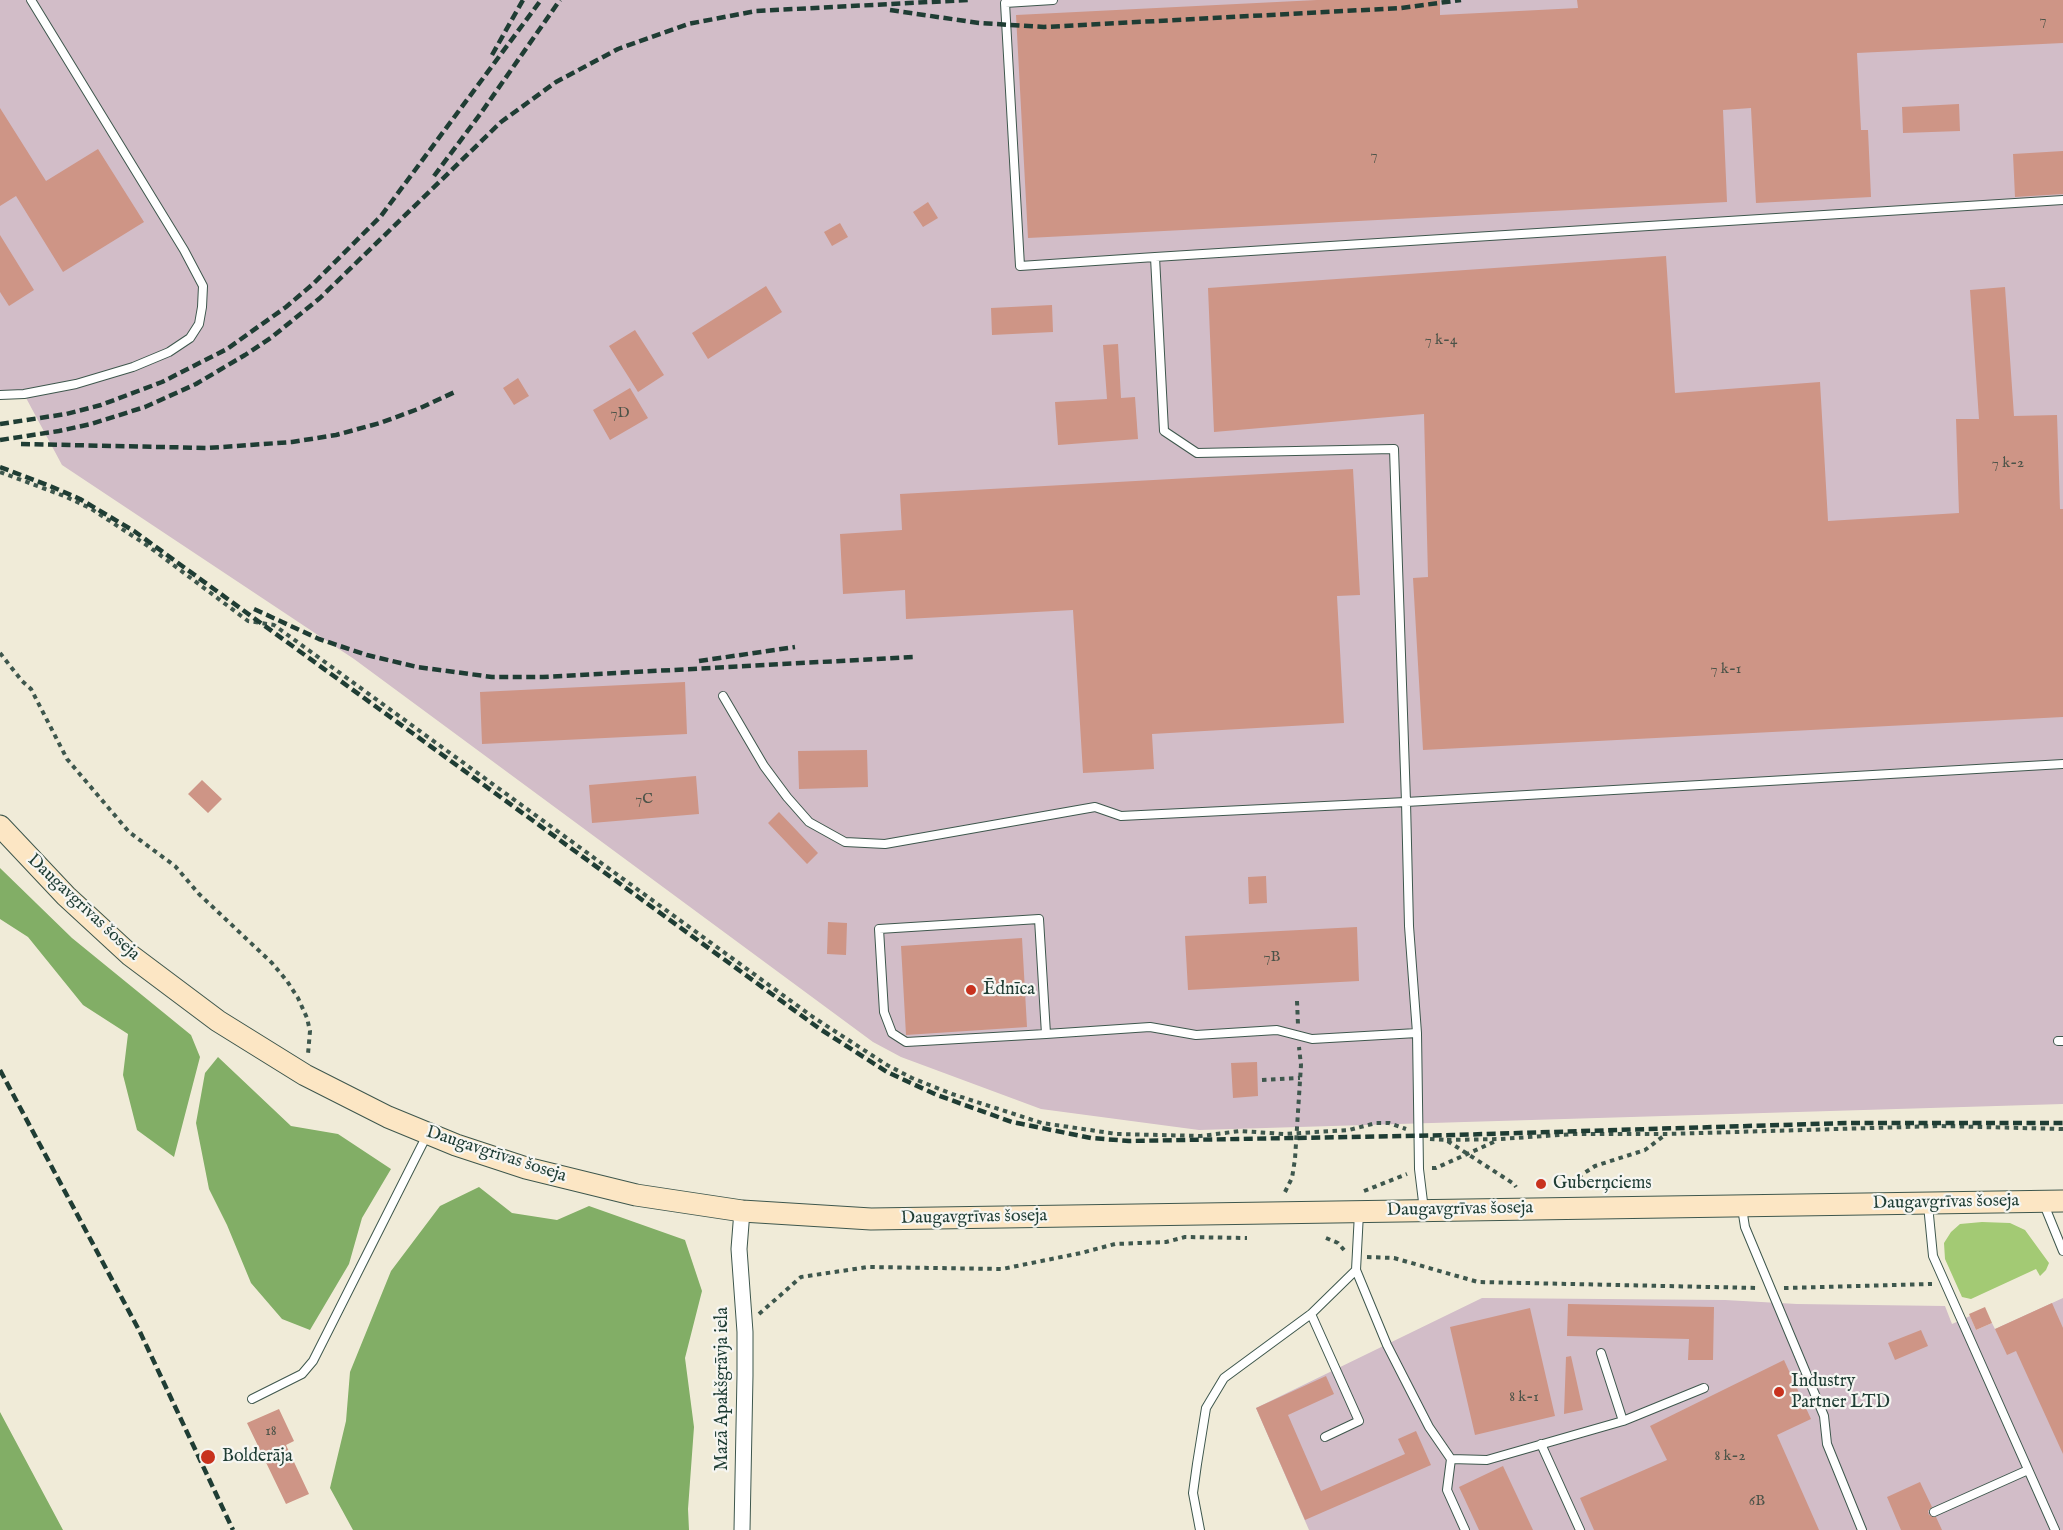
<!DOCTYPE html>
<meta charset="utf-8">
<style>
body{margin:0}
canvas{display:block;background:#f0ebd8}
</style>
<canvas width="2063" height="1530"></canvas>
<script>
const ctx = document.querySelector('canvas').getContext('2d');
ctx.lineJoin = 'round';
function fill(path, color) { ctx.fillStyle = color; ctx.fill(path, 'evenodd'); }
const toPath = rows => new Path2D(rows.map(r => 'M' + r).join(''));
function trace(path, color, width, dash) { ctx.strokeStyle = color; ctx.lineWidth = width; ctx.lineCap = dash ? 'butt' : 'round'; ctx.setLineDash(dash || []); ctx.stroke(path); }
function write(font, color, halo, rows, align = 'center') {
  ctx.font = font + ' "IM FELL English",serif'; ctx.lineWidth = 4.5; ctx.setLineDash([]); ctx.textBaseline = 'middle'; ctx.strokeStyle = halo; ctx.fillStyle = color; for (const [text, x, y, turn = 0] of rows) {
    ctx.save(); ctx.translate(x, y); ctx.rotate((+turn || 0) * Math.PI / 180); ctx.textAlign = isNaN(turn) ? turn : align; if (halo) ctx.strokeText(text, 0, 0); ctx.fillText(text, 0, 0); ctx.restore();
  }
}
fill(toPath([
 [0,0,2063,0,2063,1104,1199,1130,1041,1109,901,1057,873,1042,354,659,62,465,25,396,0,399],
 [1482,1298,1725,1300,1797,1304,1945,1306,1952,1324,1970,1316,1976,1330,1992,1323,1995,1329,2063,1298,2063,1530,1309,1530,1256,1408]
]), '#d2bdc8');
fill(toPath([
 [1982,1222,2010,1223,2025,1230,2049,1263,2046,1270,2040,1276,2036,1269,1971,1299,1962,1297,1945,1259,1944,1243,1951,1232,1960,1224]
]), '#a3ca74');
fill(toPath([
 [0,868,72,938,191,1035,200,1057,174,1157,137,1130,123,1075,128,1034,83,1005,28,937,0,919],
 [218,1057,291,1126,338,1134,391,1169,362,1218,349,1264,310,1330,282,1319,251,1283,227,1225,209,1189,196,1123,205,1073],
 [479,1187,512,1213,557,1220,589,1206,685,1240,702,1291,685,1358,694,1427,688,1509,689,1530,353,1530,330,1488,346,1421,350,1372,391,1271,440,1206],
 [0,1412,63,1530,0,1530]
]), '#82ae66');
fill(toPath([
 [1317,0,1440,0,1440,15,1578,8,1577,0,2063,0,2063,43,1857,53,1861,130,1868,130,1871,197,1756,203,1751,108,1723,110,1727,202,1028,238,1016,15],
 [1959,104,1960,131,1903,133,1902,107],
 [0,108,46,181,98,149,144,222,63,272,16,196,0,206],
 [2063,151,2063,194,2015,197,2013,154],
 [928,202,938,218,923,227,913,212],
 [840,223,848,237,832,246,824,232],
 [0,235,34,290,9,306,0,292],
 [1666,256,1675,393,1820,382,1828,521,1959,513,1956,419,1979,419,1970,290,2005,287,2014,416,2057,415,2060,509,2063,509,2063,717,1423,750,1413,578,1428,577,1424,414,1214,432,1208,288],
 [766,286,782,312,708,359,692,333],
 [1052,305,1053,332,992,335,991,308],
 [635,330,664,375,638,392,609,346],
 [1118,344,1121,398,1135,397,1138,439,1058,445,1055,402,1107,399,1103,345],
 [518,378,529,396,514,405,503,388],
 [630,388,648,418,610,440,593,410],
 [1353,469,1360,595,1337,596,1344,723,1152,734,1154,769,1083,773,1073,610,906,619,905,590,843,594,840,534,902,530,900,494],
 [685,682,687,734,482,744,480,692],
 [867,750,868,787,799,789,798,751],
 [696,776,699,814,592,823,589,785],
 [202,780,222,799,208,813,188,794],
 [779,812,818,853,807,864,768,823],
 [1266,876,1267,903,1249,904,1248,877],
 [828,922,847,923,846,955,827,954],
 [1357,927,1359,981,1188,990,1185,936],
 [1022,938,1027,1027,906,1035,901,946],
 [1257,1062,1258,1096,1233,1098,1231,1063],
 [2052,1303,2063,1328,2063,1454,2016,1351,2007,1355,1995,1329],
 [1568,1304,1714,1307,1713,1360,1688,1360,1689,1339,1567,1336],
 [1985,1307,1992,1323,1976,1330,1969,1314],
 [1530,1308,1555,1416,1475,1435,1450,1327],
 [1921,1330,1928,1346,1895,1360,1888,1343],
 [1571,1356,1583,1410,1564,1414,1566,1357],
 [1784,1360,1811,1419,1777,1435,1819,1530,1594,1530,1580,1498,1667,1460,1650,1426],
 [1326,1376,1334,1394,1288,1415,1321,1491,1405,1454,1398,1439,1416,1431,1431,1465,1305,1520,1256,1408],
 [279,1409,294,1441,286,1445,309,1494,286,1504,247,1423],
 [1503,1466,1533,1530,1479,1530,1459,1487],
 [1920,1482,1932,1507,1928,1511,1929,1515,1936,1517,1942,1530,1901,1530,1887,1497]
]), '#ce9586');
const lane = toPath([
 [1053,0,1005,3,1020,266,1155,257,1164,431,1197,453,1394,449,1406,802,2063,764],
 [1155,257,2063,200],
 [0,395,24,394,76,384,133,367,169,352,190,338,199,324,202,307,203,286,184,250,31,0],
 [723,696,764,766,787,797,809,822,845,842,885,844,1095,807,1121,816,1406,802,1409,926,1417,1033,1419,1169,1424,1210],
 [1046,1034,906,1042,892,1033,884,1012,879,929,1039,919,1046,1034,1150,1027,1196,1035,1277,1030,1312,1039,1417,1033],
 [2058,1041,2063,1041],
 [2043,1202,2063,1251],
 [1928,1205,1933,1256,2055,1530],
 [1742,1208,1745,1227,1824,1416,1827,1444,1862,1530],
 [1359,1213,1356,1270,1387,1345,1429,1427,1451,1459,1487,1460,1623,1421,1704,1388],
 [1311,1314,1359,1421,1325,1437],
 [1601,1353,1623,1421],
 [252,1399,302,1374,313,1361,427,1135],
 [1541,1444,1580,1530],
 [1451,1459,1447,1490,1465,1530],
 [1934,1512,2028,1470],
 [1200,1530,1193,1493,1197,1464,1206,1408,1224,1378,1311,1314,1356,1270]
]);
const street = toPath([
 [742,1530,745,1375,745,1332,739,1249,742,1211]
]);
const secondary = toPath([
 [0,826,66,896,130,955,218,1021,305,1075,388,1117,456,1145,526,1168,636,1195,742,1211,871,1219,2063,1201]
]);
trace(lane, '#3e574d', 10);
trace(street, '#3e574d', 17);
trace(secondary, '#3e574d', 23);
trace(toPath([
 [0,472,64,496,90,508,148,546,248,621,274,625,813,1017,887,1065,912,1078,952,1094,1042,1123,1117,1134,1201,1136,1240,1131,1284,1134,1349,1130,1376,1123,1389,1123,1406,1129],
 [0,653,22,681,31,689,67,759,129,832,175,866,199,894,272,963,287,981,298,998,307,1018,310,1031,308,1054],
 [1297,1001,1298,1025],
 [1262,1080,1300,1078],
 [1430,1139,1446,1140,1514,1184,1516,1187],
 [1447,1140,1500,1139,1574,1134,1667,1134,1940,1126,2063,1129],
 [1432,1168,1436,1168,1496,1141],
 [1563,1187,1595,1166,1645,1150,1665,1135],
 [1364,1191,1407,1174],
 [1285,1192,1292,1178,1295,1159,1301,1065,1299,1047],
 [1326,1238,1338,1243,1344,1250],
 [1367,1257,1394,1258,1478,1282,1758,1288],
 [1784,1288,1932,1284],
 [759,1314,801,1277,868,1267,1002,1269,1081,1253,1115,1244,1166,1242,1185,1237,1247,1238]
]), '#3e574d', 4, [4.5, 4.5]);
trace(lane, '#fff', 8);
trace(street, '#fff', 15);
trace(secondary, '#fce6c4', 21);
trace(toPath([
 [890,10,979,23,1044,27,1401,8,1461,0],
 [492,55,523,0],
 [434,176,481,113,560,0],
 [0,424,66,414,101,405,162,382,227,349,286,307,313,284,381,216,541,0],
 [0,440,59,431,91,424,145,407,196,384,245,355,272,337,320,298,501,122,556,82,618,49,688,24,756,11,968,0],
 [21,444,208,448,292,442,336,435,380,423,418,409,457,391],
 [0,467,50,486,80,499,134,531,820,1029,887,1072,937,1095,1012,1122,1091,1138,1129,1141,1453,1135,1846,1123,2063,1123],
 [254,609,319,639,367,655,417,667,492,677,543,677,913,657],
 [699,661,795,647],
 [0,1070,140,1332,233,1530]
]), '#1f3d34', 4.5, [9, 4.5]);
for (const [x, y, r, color] of [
 [971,990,6,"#c8321e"],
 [1541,1184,6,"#c8321e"],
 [1779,1392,6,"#c8321e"],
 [208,1457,8,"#c8321e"]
]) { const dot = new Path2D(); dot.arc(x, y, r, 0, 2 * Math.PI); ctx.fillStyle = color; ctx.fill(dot); trace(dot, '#f6f6f2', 2); }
write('15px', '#4b5348', null, [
 ["7",2043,21],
 ["7",1374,156],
 ["7 k-4",1441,341],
 ["7D",620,414],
 ["7 k-2",2008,464],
 ["7 k-1",1726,670],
 ["7C",644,800],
 ["7B",1272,958],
 ["8 k-1",1524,1398],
 ["18",271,1432],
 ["8 k-2",1730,1457],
 ["6B",1757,1502]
]);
write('18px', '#1f3d34', '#f6f6f2', [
 ["Daugavgrīvas šoseja",83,908,43],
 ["Daugavgrīvas šoseja",496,1155,18],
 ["Daugavgrīvas šoseja",1946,1203,-1],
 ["Daugavgrīvas šoseja",1460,1210,-1],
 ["Daugavgrīvas šoseja",974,1218,-1],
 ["Mazā Apakšgrāvja iela",723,1389,-90]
]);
write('18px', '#1f3d34', '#f6f6f2', [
 ["Ēdnīca",983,990],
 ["Guberņciems",1553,1184],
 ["Industry",1791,1382],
 ["Partner LTD",1791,1403],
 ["Bolderāja",222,1457]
], 'left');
</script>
